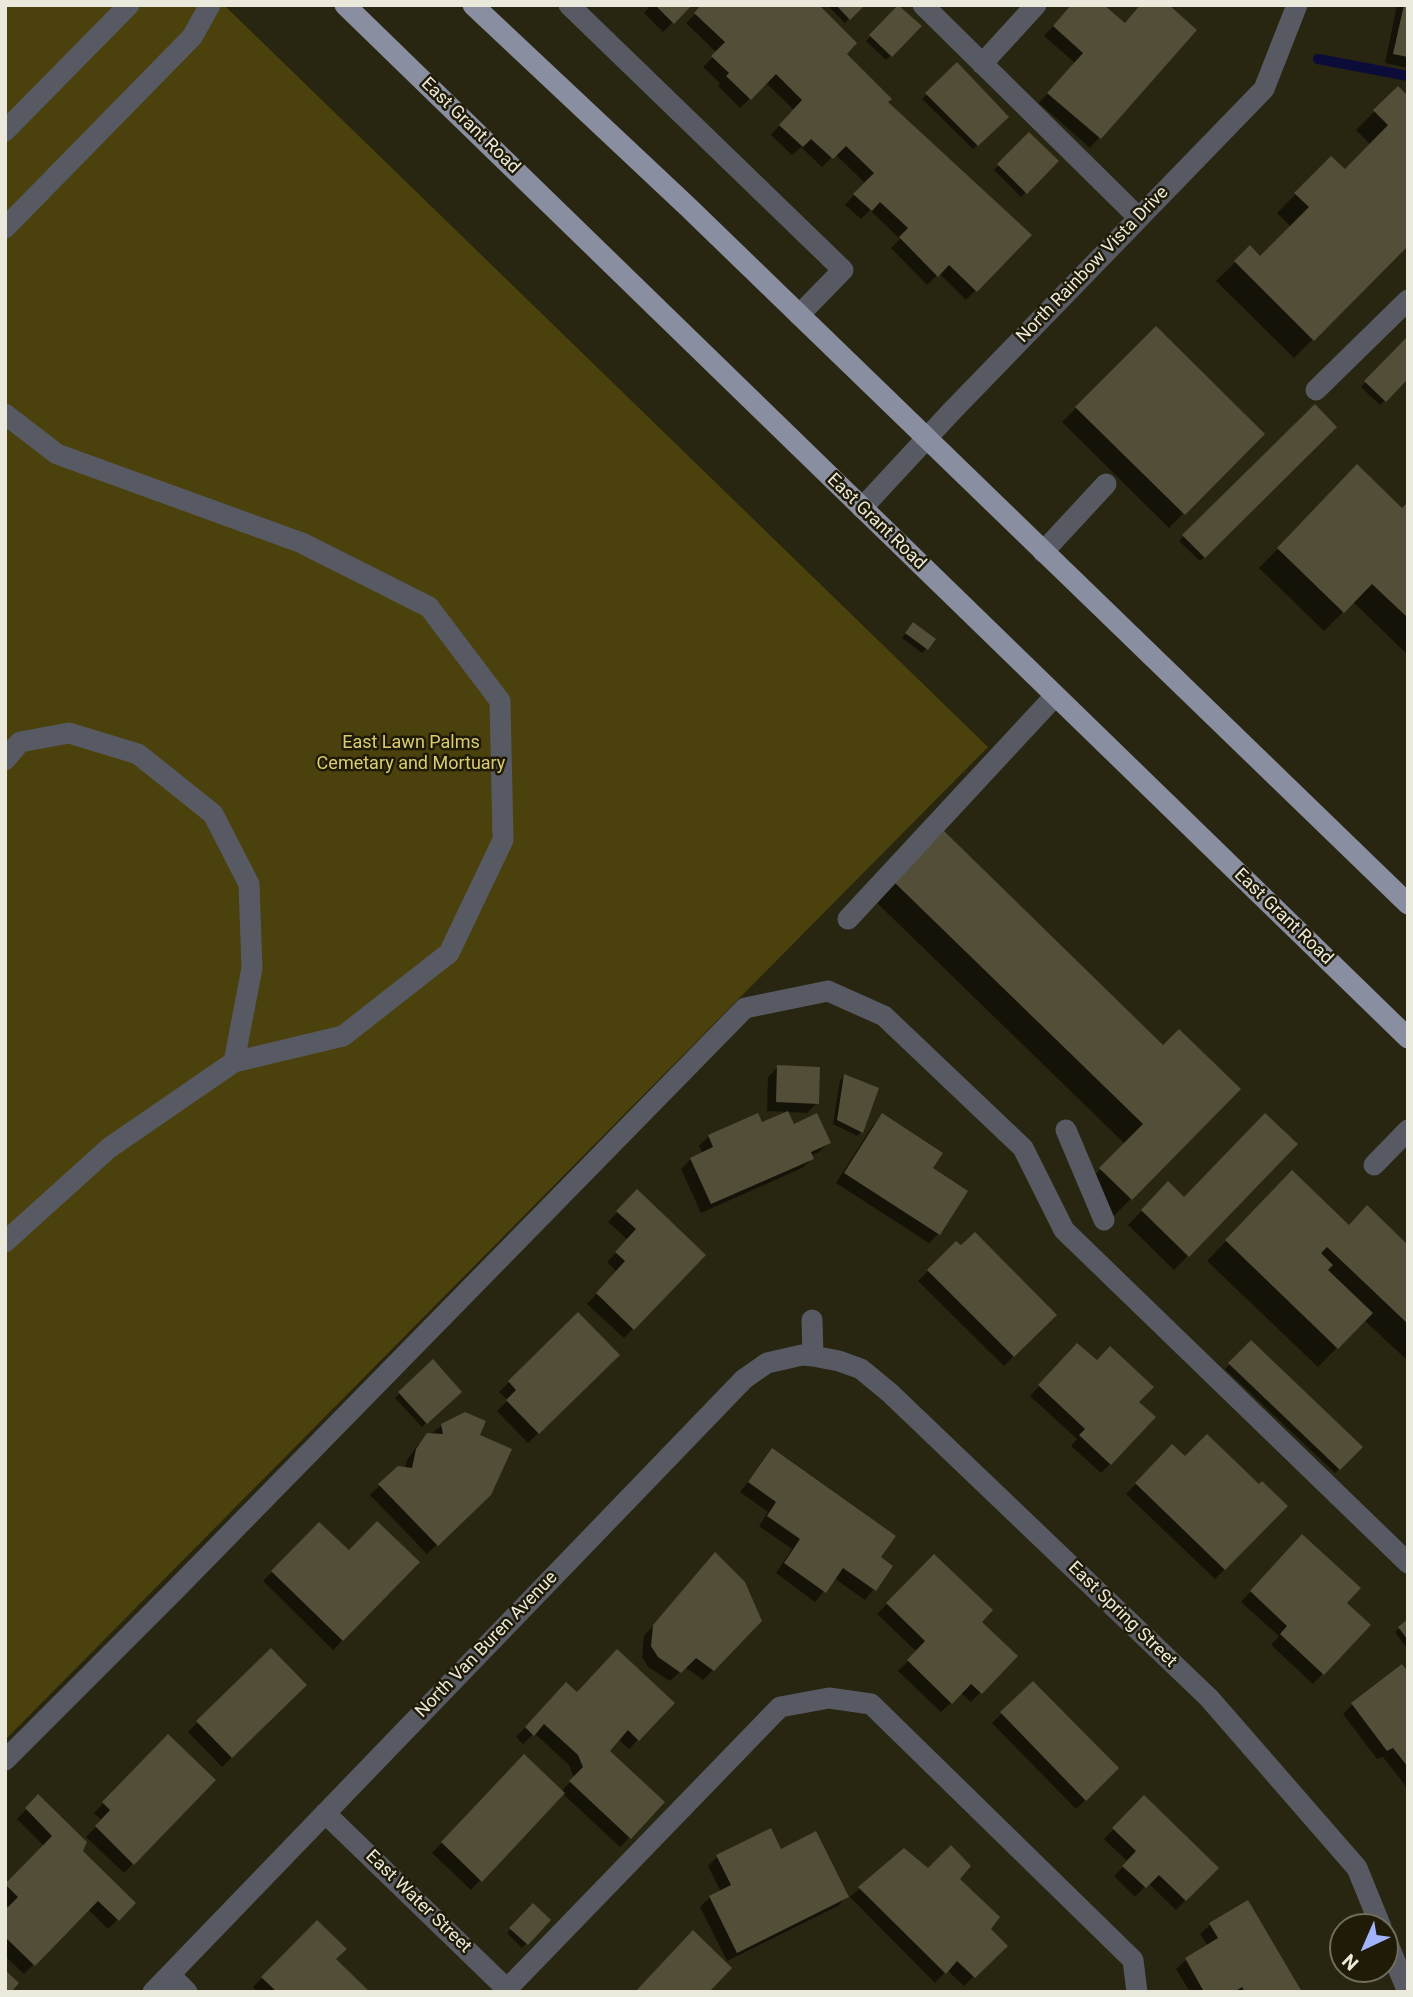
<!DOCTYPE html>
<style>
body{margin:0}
#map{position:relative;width:1413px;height:1997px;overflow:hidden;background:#282510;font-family:Roboto,sans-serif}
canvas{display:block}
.frame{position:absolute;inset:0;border:7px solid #ebe9dc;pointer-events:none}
.north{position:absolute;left:1329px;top:1913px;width:70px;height:70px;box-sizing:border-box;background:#1f1b07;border:2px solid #716d5c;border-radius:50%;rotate:224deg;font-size:19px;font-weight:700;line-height:28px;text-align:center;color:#ebe9dc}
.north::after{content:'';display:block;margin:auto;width:24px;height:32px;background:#a2b2fd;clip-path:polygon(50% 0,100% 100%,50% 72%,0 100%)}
</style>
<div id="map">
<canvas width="1413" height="1997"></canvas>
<div class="frame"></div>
<div class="north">N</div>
</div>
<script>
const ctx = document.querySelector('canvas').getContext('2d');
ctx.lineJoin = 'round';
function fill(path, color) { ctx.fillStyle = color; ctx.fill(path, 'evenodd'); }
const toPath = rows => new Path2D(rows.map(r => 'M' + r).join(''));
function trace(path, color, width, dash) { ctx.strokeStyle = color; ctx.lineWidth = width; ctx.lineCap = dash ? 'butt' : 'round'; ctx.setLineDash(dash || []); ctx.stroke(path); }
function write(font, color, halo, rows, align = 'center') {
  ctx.font = font + ' Roboto,sans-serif'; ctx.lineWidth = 5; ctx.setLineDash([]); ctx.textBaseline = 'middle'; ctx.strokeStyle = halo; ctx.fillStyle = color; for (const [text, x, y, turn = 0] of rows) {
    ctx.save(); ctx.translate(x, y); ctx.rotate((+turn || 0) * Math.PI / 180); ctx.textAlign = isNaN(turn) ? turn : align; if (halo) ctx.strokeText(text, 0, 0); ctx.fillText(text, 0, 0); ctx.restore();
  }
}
fill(toPath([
 [5,5,224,5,988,747,5,1740]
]), '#4a410d');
fill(toPath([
 [651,5,690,5,663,32,644,13],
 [704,5,788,5,792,9,797,5,817,5,845,54,886,103,1029,235,966,300,939,273,927,285,891,248,900,239,870,210,861,219,845,205,865,183,835,154,822,167,801,147,792,155,771,135,794,110,766,83,740,108,718,86,720,83,703,67,717,53,686,23],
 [827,5,862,5,845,23],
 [1072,5,1124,25,1195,30,1090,148,1039,103,1075,63,1044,36],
 [1397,5,1408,5,1408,68,1385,63],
 [899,7,919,26,886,60,866,41],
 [957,65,1007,117,973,149,922,99],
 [1398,88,1408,244,1294,358,1216,281,1250,248,1260,258,1291,227,1277,213,1331,158,1344,172,1371,145,1356,130],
 [1029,134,1056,161,1021,197,994,170],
 [1156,328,1262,434,1169,528,1062,422],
 [1408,339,1408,377,1380,405,1361,387],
 [1315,406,1334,427,1200,561,1179,541],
 [1339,486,1402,510,1408,504,1408,655,1353,602,1324,631,1259,568],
 [909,629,934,639,922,653,902,638],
 [944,833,1163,1047,1238,1089,1112,1218,1082,1188,1125,1144,876,902],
 [778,1067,817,1103,807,1113,767,1111,768,1077],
 [844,1076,861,1132,857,1136,833,1124,840,1081],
 [883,1115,930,1168,938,1234,929,1243,836,1183,873,1125],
 [761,1124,793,1126,829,1142,819,1152,810,1156,812,1159,802,1168,701,1213,681,1169,691,1159,703,1154,699,1146,709,1136],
 [1295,1144,1174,1270,1128,1225,1168,1184,1184,1199],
 [1273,1191,1348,1226,1408,1247,1407,1360,1364,1320,1318,1367,1207,1261],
 [637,1192,704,1255,624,1338,587,1304,617,1272,607,1262,628,1240,608,1222],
 [956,1243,1054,1315,1004,1366,918,1281],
 [578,1314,618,1355,528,1443,497,1411,508,1400,499,1392],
 [1251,1343,1360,1447,1335,1473,1225,1369],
 [1068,1354,1110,1464,1101,1473,1071,1446,1077,1439,1030,1396],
 [433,1362,460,1392,422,1427,395,1398],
 [442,1425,477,1435,489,1494,427,1554,370,1495,398,1468,405,1469,407,1460,418,1445],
 [1172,1446,1185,1458,1259,1486,1285,1506,1215,1579,1126,1494],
 [772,1451,879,1558,891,1567,865,1600,834,1578,815,1602,776,1573,792,1549,759,1526,768,1512,740,1492],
 [319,1524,349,1553,418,1563,333,1650,263,1581],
 [1293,1546,1345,1603,1368,1625,1313,1684,1271,1645,1279,1636,1241,1602],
 [934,1556,980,1622,1016,1656,971,1702,961,1693,941,1712,898,1671,917,1652,877,1614],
 [706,1564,760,1621,703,1680,685,1667,670,1681,648,1667,642,1657,644,1636],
 [1408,1621,1408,1650,1395,1632],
 [271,1650,305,1685,222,1767,188,1732],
 [1408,1675,1408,1789,1383,1757,1377,1759,1343,1714,1352,1705],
 [1033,1683,1117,1768,1076,1809,992,1723],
 [557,1694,577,1694,673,1703,629,1749,618,1739,607,1751,663,1802,620,1847,562,1793,471,1890,432,1853,524,1757,561,1792,574,1778,569,1765,534,1733,523,1744,516,1737],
 [168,1736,213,1781,124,1873,86,1837,102,1821,94,1813],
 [38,1797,81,1851,134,1903,108,1929,88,1909,24,1974,5,1956,5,1912,9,1908,5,1904,5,1887,44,1846,17,1819],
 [1144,1798,1216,1868,1176,1910,1148,1883,1135,1897,1114,1876,1128,1862,1104,1839],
 [781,1851,847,1897,838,1906,727,1961,700,1907,710,1897,721,1892,708,1866,717,1857],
 [904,1851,928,1871,958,1879,988,1929,1005,1946,964,1986,947,1970,935,1983,850,1897],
 [1248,1903,1300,1992,1190,1992,1176,1969,1186,1960,1208,1946,1200,1934,1210,1925],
 [533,1905,548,1920,522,1948,507,1933],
 [317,1922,334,1959,367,1992,258,1992,253,1987]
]), '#0007');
trace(toPath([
 [1318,59,1408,76]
]), '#0b0c39', 10);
fill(toPath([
 [655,5,692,5,674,24],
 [701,5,792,7,819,5,857,43,847,54,892,99,888,102,1032,235,977,292,949,265,938,277,899,237,908,228,880,202,872,211,853,194,874,173,846,146,833,159,811,139,803,147,779,125,802,100,776,74,751,100,726,76,729,73,711,56,725,42,694,13],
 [836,5,865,5,850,20],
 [898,5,922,26,892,57,869,35],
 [1071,5,1104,5,1125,23,1140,5,1169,5,1197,30,1101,139,1047,93,1083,53,1053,26],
 [1404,5,1408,5,1408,57,1393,54],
 [957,62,1009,117,978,146,925,93],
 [1398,86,1408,96,1408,246,1314,341,1234,261,1250,245,1260,256,1309,207,1294,193,1331,156,1345,169,1388,125,1373,110],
 [1029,132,1059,161,1027,194,997,164],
 [1156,326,1265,434,1185,515,1075,407],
 [1408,336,1408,379,1386,402,1364,381],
 [1315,404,1337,427,1205,558,1182,535],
 [1357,464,1402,508,1408,502,1408,618,1372,584,1344,613,1277,548],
 [913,622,936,639,928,650,905,633],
 [944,831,1163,1045,1179,1029,1241,1089,1132,1200,1099,1168,1143,1124,894,882],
 [777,1065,820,1067,819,1104,776,1102],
 [844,1074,879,1088,863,1133,837,1120],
 [788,1111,794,1124,817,1113,831,1143,811,1152,814,1159,711,1204,690,1158,713,1147,708,1135,758,1113,762,1122],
 [882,1113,943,1153,933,1168,968,1191,940,1235,844,1173],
 [1265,1113,1298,1144,1189,1257,1141,1210,1168,1181,1184,1197],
 [1292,1170,1349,1225,1367,1205,1408,1245,1408,1324,1327,1247,1321,1253,1333,1265,1328,1270,1373,1313,1338,1349,1225,1240],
 [637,1189,706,1255,634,1330,596,1293,625,1261,615,1252,636,1229,616,1211],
 [975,1232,1057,1315,1014,1357,927,1270,956,1241,961,1245],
 [578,1312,620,1355,539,1434,506,1400,516,1390,508,1381],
 [1251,1340,1363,1447,1340,1470,1228,1363],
 [1077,1343,1097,1360,1110,1346,1154,1387,1139,1402,1156,1417,1111,1465,1079,1435,1085,1429,1038,1385],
 [433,1359,462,1392,427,1424,398,1392],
 [465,1412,486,1421,480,1435,512,1449,491,1495,438,1546,378,1484,398,1466,412,1468,416,1449,427,1433,443,1434,441,1424],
 [1207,1434,1259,1484,1262,1481,1288,1506,1225,1570,1135,1483,1172,1444,1185,1456],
 [772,1448,896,1536,881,1557,893,1566,876,1591,843,1568,826,1593,784,1563,800,1539,767,1516,776,1502,748,1482],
 [377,1521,420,1562,343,1641,271,1571,319,1522,349,1550],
 [1302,1534,1361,1588,1347,1603,1371,1625,1324,1675,1280,1634,1287,1626,1250,1591],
 [715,1552,745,1582,762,1621,714,1671,696,1658,681,1673,658,1657,651,1646,653,1625],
 [934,1554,993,1610,982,1622,1018,1656,982,1694,971,1684,952,1704,907,1660,925,1641,886,1603],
 [1408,1619,1408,1640,1398,1627],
 [271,1648,307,1685,232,1758,196,1721],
 [617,1649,675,1703,639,1741,628,1730,610,1751,665,1802,631,1839,569,1781,583,1767,578,1755,544,1724,534,1736,525,1727,566,1682,577,1692],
 [1402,1664,1408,1672,1408,1767,1393,1748,1387,1751,1351,1703],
 [1033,1681,1119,1768,1086,1801,1000,1712],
 [168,1734,216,1780,134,1865,95,1826,110,1810,102,1802],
 [524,1754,565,1793,482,1882,441,1842],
 [38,1794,87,1842,83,1851,136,1903,119,1921,98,1901,35,1966,5,1937,5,1910,18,1897,5,1884,52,1836,25,1808],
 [1144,1795,1219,1868,1186,1901,1159,1875,1146,1888,1122,1866,1136,1851,1112,1828],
 [771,1828,781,1849,816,1831,849,1897,737,1953,709,1896,731,1885,716,1855],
 [951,1845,971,1866,960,1879,1000,1917,991,1929,1008,1946,975,1978,957,1961,946,1974,858,1887,904,1848,928,1868],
 [1248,1900,1302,1992,1245,1992,1242,1987,1234,1992,1204,1992,1185,1958,1218,1938,1209,1923],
 [533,1903,551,1920,528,1945,509,1928],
 [317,1920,347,1949,336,1959,370,1992,277,1992,261,1977],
 [693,1930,732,1968,709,1992,635,1992],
 [5,1970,19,1983,11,1992,5,1992]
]), '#524e38');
trace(toPath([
 [923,5,1139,218],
 [982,64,1036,5],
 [5,131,129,5],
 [5,228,192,37,210,5],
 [1316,390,1408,300],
 [5,414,57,454,302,543,429,607,500,701,503,840,449,953,343,1036,234,1062,109,1148,5,1242],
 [1043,552,1106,484],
 [5,760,20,742,69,733,138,754,213,814,249,884,252,968,234,1062],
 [848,919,1055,696],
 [1066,1130,1104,1220],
 [1374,1165,1408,1130],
 [5,1760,175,1590,745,1008,828,991,884,1016,1023,1148,1064,1230,1408,1563],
 [170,1975,187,1992],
 [507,1989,780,1707,829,1698,871,1704,1133,1960,1137,1992]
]), '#575963', 21);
trace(toPath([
 [569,5,843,270,799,315],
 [862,508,951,412,1264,89,1297,5],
 [813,1356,839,1361,861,1369,890,1393,1209,1698,1357,1868,1381,1927],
 [325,1813,510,1992],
 [1385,1937,1408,1992],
 [153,1992,744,1379,767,1363,802,1355,813,1356,812,1320]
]), '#575963', 21);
trace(toPath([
 [345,5,1408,1038],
 [473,5,688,207,1408,904]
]), '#898ea1', 21);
write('18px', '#ebe9dc', '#1f1b07', [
 ["East Grant Road",470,126,44],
 ["North Rainbow Vista Drive",1093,265,-46],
 ["East Grant Road",876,522,44],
 ["East Grant Road",1283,917,44],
 ["East Spring Street",1122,1615,44],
 ["North Van Buren Avenue",487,1645,-46],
 ["East Water Street",418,1902,44]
]);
write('18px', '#dccc70', '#1f1b07', [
 ["East Lawn Palms",411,743],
 ["Cemetary and Mortuary",411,764]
]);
</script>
